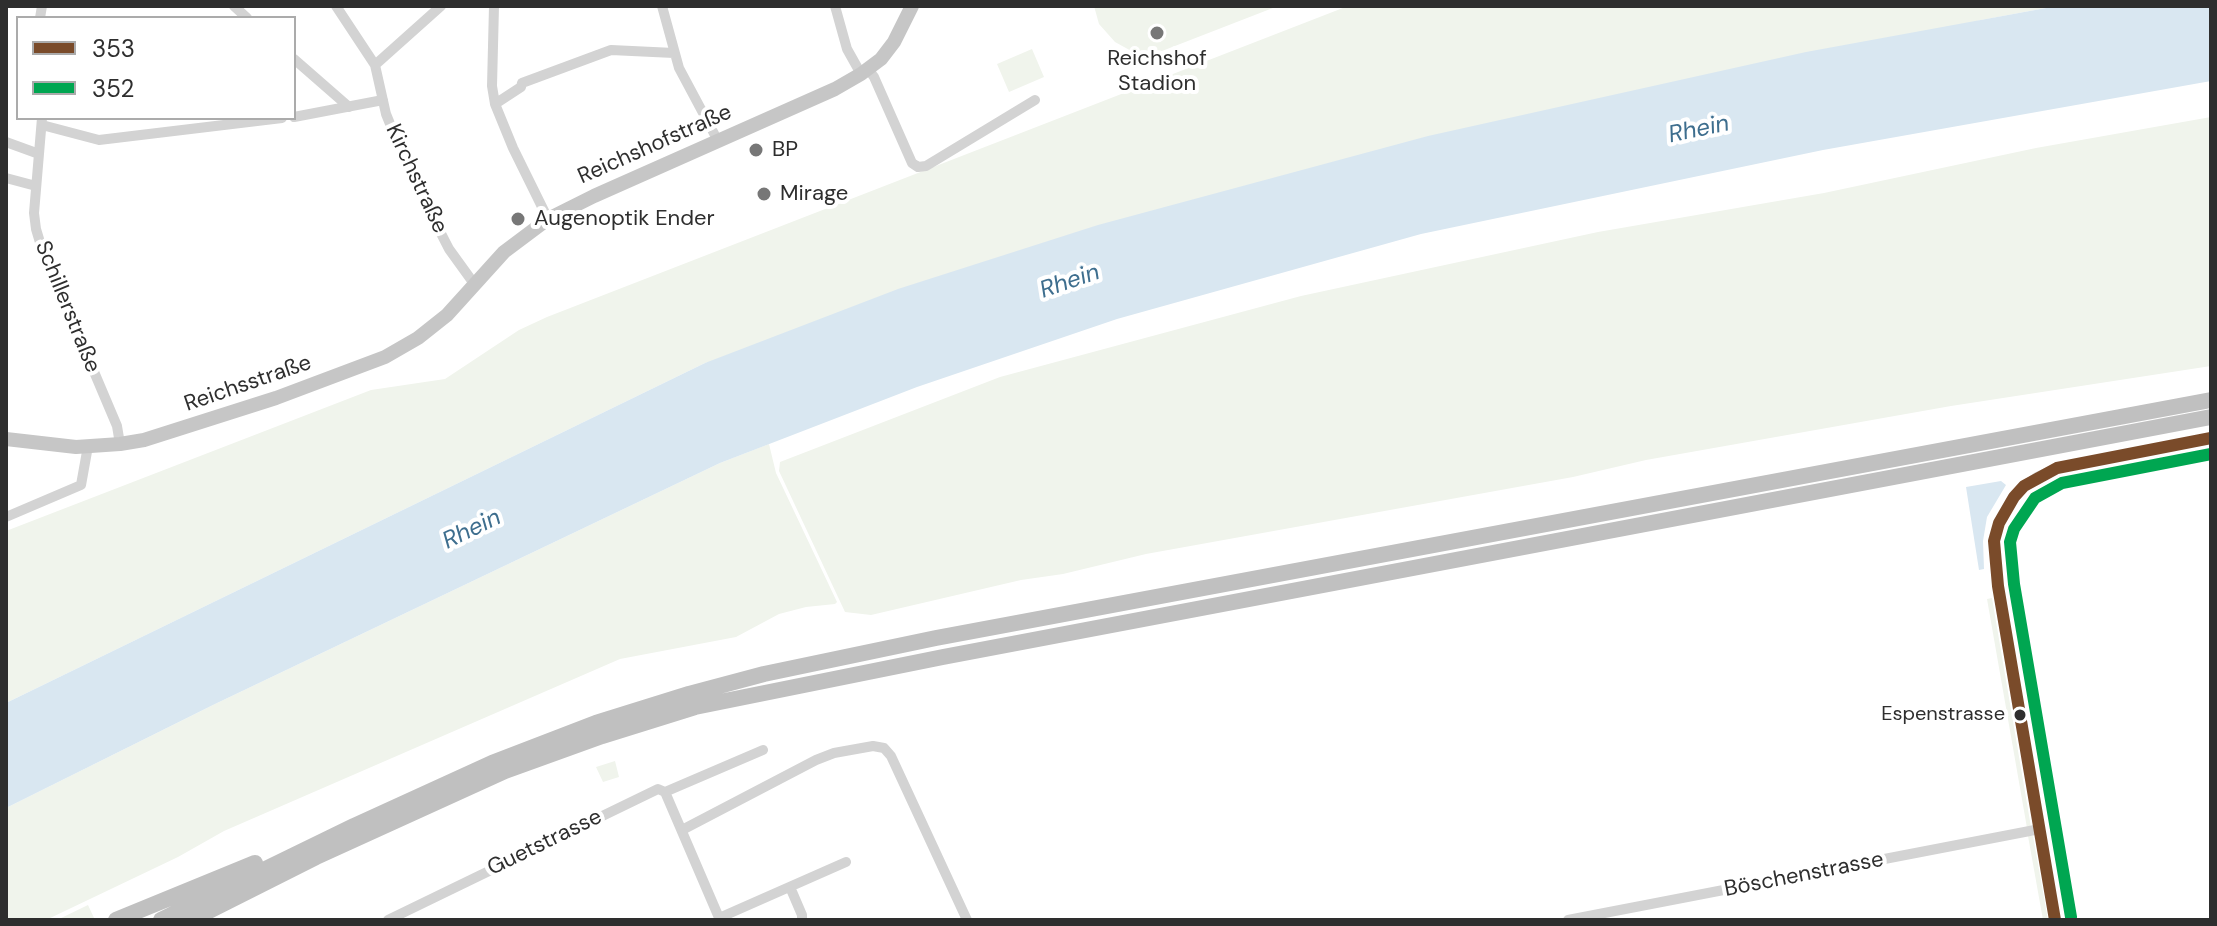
<!DOCTYPE html>
<meta charset="utf-8">
<style>
body{margin:0}
#map{position:relative;width:2217px;height:926px;overflow:hidden;background:#fff;font-family:"DM Sans",sans-serif}
canvas{display:block}
.frame{position:absolute;inset:0;border:8px solid #2e2e2e;pointer-events:none}
.legend{position:absolute;left:16px;top:16px;width:280px;height:104px;box-sizing:border-box;background:#fff;border:2px solid #ababab;margin:0;padding:10px 14px;list-style:none;font-size:24px;color:#2e2e2e}
.legend li{display:flex;align-items:center;gap:16px;height:40px}
.legend b{width:40px;border:2px solid #ababab}
</style>
<div id="map">
<canvas width="2217" height="926"></canvas>
<div class="frame"></div>
<ul class="legend">
<li><b style="height:10px;background:#7a4b2a"></b>353</li>
<li><b style="height:10px;background:#00a651"></b>352</li>
</ul>
</div>
<script>
const ctx = document.querySelector('canvas').getContext('2d');
ctx.lineJoin = 'round';
function fill(path, color) { ctx.fillStyle = color; ctx.fill(path, 'evenodd'); }
const toPath = rows => new Path2D(rows.map(r => 'M' + r).join(''));
function trace(path, color, width, dash) { ctx.strokeStyle = color; ctx.lineWidth = width; ctx.lineCap = dash ? 'butt' : 'round'; ctx.setLineDash(dash || []); ctx.stroke(path); }
function write(font, color, halo, rows, align = 'center') {
  ctx.font = font + ' "DM Sans",sans-serif'; ctx.lineWidth = 8; ctx.setLineDash([]); ctx.textBaseline = 'middle'; ctx.strokeStyle = halo; ctx.fillStyle = color; for (const [text, x, y, turn = 0] of rows) {
    ctx.save(); ctx.translate(x, y); ctx.rotate((+turn || 0) * Math.PI / 180); ctx.textAlign = isNaN(turn) ? turn : align; if (halo) ctx.strokeText(text, 0, 0); ctx.fillText(text, 0, 0); ctx.restore();
  }
}
fill(toPath([
 [1094,6,1278,6,1144,58,1115,42,1099,24],
 [1348,6,2057,6,1981,20,705,363,6,703,6,531,371,390,445,379,519,330,547,317],
 [1032,49,1044,77,1009,92,997,64],
 [2211,117,2211,366,1951,406,1646,460,1573,477,1146,554,1063,574,1021,580,871,615,845,612,779,471,780,462,1000,377,1301,296,1598,232,1824,193,2036,148],
 [769,444,776,473,837,602,835,604,806,607,779,614,736,637,620,659,224,831,178,857,46,920,6,920,6,808,215,704,720,463],
 [1992,598,2031,827,2027,828,1987,599],
 [615,761,619,777,603,782,596,767],
 [2028,836,2033,836,2048,920,2043,920],
 [88,905,95,920,57,920]
]), '#f0f4ec');
fill(toPath([
 [2057,6,2211,6,2211,81,1823,150,1421,234,1117,319,917,387,720,463,215,704,6,808,6,703,705,363,898,289,1098,225,1428,136,1806,52],
 [2001,481,2006,485,1987,517,1983,541,1984,569,1979,570,1966,487]
]), '#d9e7f1');
trace(toPath([
 [234,6,247,18],
 [336,6,375,65,386,114,410,173,449,249,475,285],
 [494,6,492,86,495,104,513,148,548,219],
 [662,6,679,68,718,141],
 [835,6,847,49,861,74],
 [40,18,42,6],
 [294,59,349,107],
 [375,65,441,6],
 [868,69,874,77,912,163,918,167,926,166,1035,100],
 [495,104,521,87,522,83,611,50,674,53],
 [294,117,383,100],
 [42,118,34,213,36,229,42,249,117,426,120,444],
 [42,125,99,140,282,118],
 [6,142,39,154],
 [6,178,36,186],
 [6,517,81,485,88,446],
 [665,792,720,920],
 [682,830,816,760,834,753,873,746,884,748,891,756,967,920],
 [790,887,802,915,802,920],
 [719,918,846,862],
 [388,920,658,789,665,792,763,750],
 [1568,920,2040,829],
 [2055,920,1998,586,1994,541,1999,523,2014,497,2024,486,2037,477,2057,468,2211,438]
]), '#d3d3d3', 10);
trace(toPath([
 [6,439,76,447,120,444,144,440,276,398,385,357,418,338,447,315,504,252,548,219,594,196,835,89,861,74,881,59,894,42,912,6]
]), '#c6c6c6', 14);
trace(toPath([
 [116,920,255,863],
 [161,920,354,826,492,763,596,723,689,694,764,674,936,638,2211,400],
 [191,920,316,857,505,771,602,736,695,707,943,657,2211,417]
]), '#c0c0c0', 16);
trace(toPath([
 [2055,920,1998,586,1994,541,1999,523,2014,497,2024,486,2057,468,2211,438]
]), '#7a4b2a', 12);
trace(toPath([
 [2071,917,2014,584,2010,542,2014,529,2035,498,2062,483,2211,454]
]), '#00a651', 12);
for (const [x, y, r, color] of [
 [1157,33,8,"#777"],
 [756,150,8,"#777"],
 [764,194,8,"#777"],
 [518,219,8,"#777"],
 [2020,715,7,"#2e2e2e"]
]) { const dot = new Path2D(); dot.arc(x, y, r, 0, 2 * Math.PI); ctx.fillStyle = color; ctx.fill(dot); trace(dot, '#fff', 3); }
write('20px', '#2e2e2e', '#fff', [
 ["Espenstrasse",2005,715]
], 'right');
write('22px', '#2e2e2e', '#fff', [
 ["Reichshof",1157,59,"center"],
 ["Stadion",1157,84,"center"],
 ["BP",772,150],
 ["Mirage",780,194],
 ["Augenoptik Ender",534,219]
], 'left');
write('22px', '#2e2e2e', '#fff', [
 ["Reichshofstraße",655,145,-24],
 ["Kirchstraße",416,179,65],
 ["Schillerstraße",67,307,68],
 ["Reichsstraße",248,384,-19],
 ["Guetstrasse",545,843,-26],
 ["Böschenstrasse",1804,875,-11]
]);
write('italic 24px', '#3e6e8e', '#fff', [
 ["Rhein",1699,130,-12],
 ["Rhein",1070,282,-19],
 ["Rhein",472,530,-26]
]);
</script>
